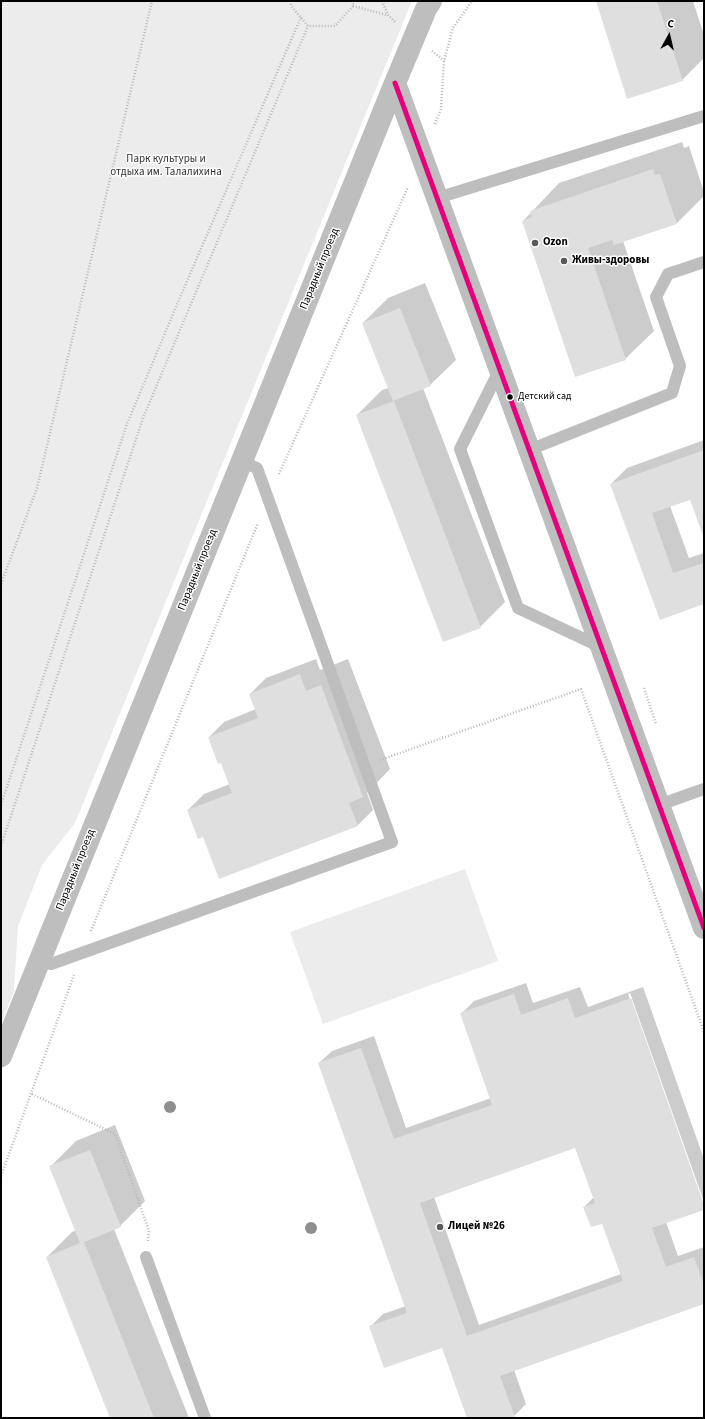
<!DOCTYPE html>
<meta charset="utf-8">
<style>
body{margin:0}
#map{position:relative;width:705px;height:1419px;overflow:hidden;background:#fff;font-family:"Source Sans 3",sans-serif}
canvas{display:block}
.frame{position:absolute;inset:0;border:2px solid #000;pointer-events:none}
.north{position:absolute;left:649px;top:16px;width:40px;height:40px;-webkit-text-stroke:3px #fff;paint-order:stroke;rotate:8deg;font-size:11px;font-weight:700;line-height:16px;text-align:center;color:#000}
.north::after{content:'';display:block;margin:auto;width:14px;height:18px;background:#000;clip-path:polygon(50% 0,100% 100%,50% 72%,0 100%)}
</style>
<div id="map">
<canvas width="705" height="1419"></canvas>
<div class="frame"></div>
<div class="north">С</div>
</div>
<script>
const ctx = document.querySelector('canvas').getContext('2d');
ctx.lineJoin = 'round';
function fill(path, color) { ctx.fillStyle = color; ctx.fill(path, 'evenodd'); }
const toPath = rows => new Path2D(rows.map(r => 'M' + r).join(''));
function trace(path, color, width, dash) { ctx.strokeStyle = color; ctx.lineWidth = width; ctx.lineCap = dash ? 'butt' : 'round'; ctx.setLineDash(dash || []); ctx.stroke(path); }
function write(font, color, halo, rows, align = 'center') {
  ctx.font = font + ' "Source Sans 3",sans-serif'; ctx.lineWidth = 3; ctx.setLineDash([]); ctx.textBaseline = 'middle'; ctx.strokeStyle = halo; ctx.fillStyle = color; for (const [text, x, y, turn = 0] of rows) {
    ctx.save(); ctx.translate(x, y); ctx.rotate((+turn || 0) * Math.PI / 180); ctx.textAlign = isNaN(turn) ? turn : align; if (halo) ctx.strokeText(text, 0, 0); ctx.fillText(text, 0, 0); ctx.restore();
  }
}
fill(toPath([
 [1,1,412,1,75,823,42,865,18,926,14,991,1,1024],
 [465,869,498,961,323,1024,290,932]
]), '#ececec');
fill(toPath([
 [597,1,693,1,704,35,704,58,682,80],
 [682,142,684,148,689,146,704,192,704,196,677,223,623,241,654,331,625,359,523,221,559,183],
 [425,283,456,360,430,385,423,388,505,602,480,627,357,415,382,390,389,388,363,323,388,298],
 [704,440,704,536,691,499,670,506,689,558,704,553,704,603,660,619,611,484,627,468],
 [316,659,320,670,348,659,390,769,367,793,373,810,358,825,203,836,188,810,204,794,230,784,221,762,209,737,224,722,256,709,250,694,266,678],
 [526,983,533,1003,580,987,588,1007,643,987,704,1159,704,1202,630,993,628,994,702,1203,704,1203,704,1209,666,1222,678,1256,704,1247,704,1303,514,1370,526,1404,514,1416,509,1418,468,1418,443,1347,370,1327,383,1314,406,1306,319,1063,332,1051,374,1036,406,1128,491,1098,461,1014,474,1001],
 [576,1147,594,1197,584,1207,603,1222,621,1274,479,1325,434,1197],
 [115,1125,145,1201,120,1226,114,1229,189,1418,111,1418,47,1257,72,1232,76,1230,51,1166,76,1141]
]), '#0003');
fill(toPath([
 [596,1,657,1,683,81,627,99],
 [653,169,655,175,660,174,677,224,614,245,612,240,588,248,626,360,575,377,522,221,532,217,530,211],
 [400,308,431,386,393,401,362,323],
 [394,401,481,628,443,642,356,415],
 [704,450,704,538,690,500,652,513,673,573,704,563,704,604,660,620,610,484],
 [300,674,306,691,321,685,363,797,349,803,358,826,219,879,203,837,198,839,187,810,232,793,221,763,218,764,208,737,258,718,249,694],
 [514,994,521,1015,568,998,575,1018,631,998,704,1205,704,1210,652,1228,666,1267,694,1257,704,1285,704,1304,500,1376,515,1417,467,1418,442,1348,384,1368,369,1326,407,1313,318,1063,361,1048,394,1139,492,1105,460,1013],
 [575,1148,595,1203,583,1207,591,1227,602,1224,623,1281,467,1336,420,1203],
 [90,1150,121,1227,84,1242,154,1418,110,1418,46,1257,80,1243,49,1166]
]), '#dfdfdf');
trace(toPath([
 [291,1,291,6,308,26,335,26,353,6,353,1],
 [382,1,388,15,395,22],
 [353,6,387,15],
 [432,51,444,61],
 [435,124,441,109,444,61,453,28,472,1],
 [279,474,408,187],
 [1,584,37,488,152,1],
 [644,688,656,724],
 [380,760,581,689,704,1032],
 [1,805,127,424,178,302,301,17],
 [1,846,143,418,308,26],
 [91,931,258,523],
 [32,1094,115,1134,149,1231,148,1241],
 [1,1176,74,975]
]), '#b9b9b9', 2.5, [1, 2]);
trace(toPath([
 [437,198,704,116],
 [500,369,460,449,518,608,601,647],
 [529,450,672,393,680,366,656,297,668,274,704,262],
 [659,805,704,789],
 [40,960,51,964,392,842,257,468,242,462],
 [146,1257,205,1418]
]), '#bebebe', 12);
trace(toPath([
 [395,83,704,928],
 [1,1056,395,83,426,9,431,1]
]), '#bebebe', 22);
trace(toPath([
 [395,83,704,928]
]), '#e5007d', 5);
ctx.fillStyle = '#8f8f8f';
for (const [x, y] of [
 [170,1107],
 [311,1228]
]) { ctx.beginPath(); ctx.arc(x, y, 6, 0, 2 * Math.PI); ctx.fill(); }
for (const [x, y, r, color] of [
 [535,243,4,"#595959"],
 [564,261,4,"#595959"],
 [510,397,3.5,"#000"],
 [440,1227,4,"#595959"]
]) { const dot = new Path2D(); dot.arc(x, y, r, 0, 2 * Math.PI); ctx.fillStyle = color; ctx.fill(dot); trace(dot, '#fff', 1.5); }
write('10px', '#000', '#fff', [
 ["Детский сад",518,397]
], 'left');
write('11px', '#333', '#fff', [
 ["Парк культуры и",166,160],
 ["отдыха им. Талалихина",166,173]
]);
write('bold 11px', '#000', '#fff', [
 ["Ozon",543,243],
 ["Живы-здоровы",572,261],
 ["Лицей №26",448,1227]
], 'left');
write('11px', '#000', '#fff', [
 ["Парадный проезд",320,269,-68],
 ["Парадный проезд",198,570,-68],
 ["Парадный проезд",76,870,-68]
]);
</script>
